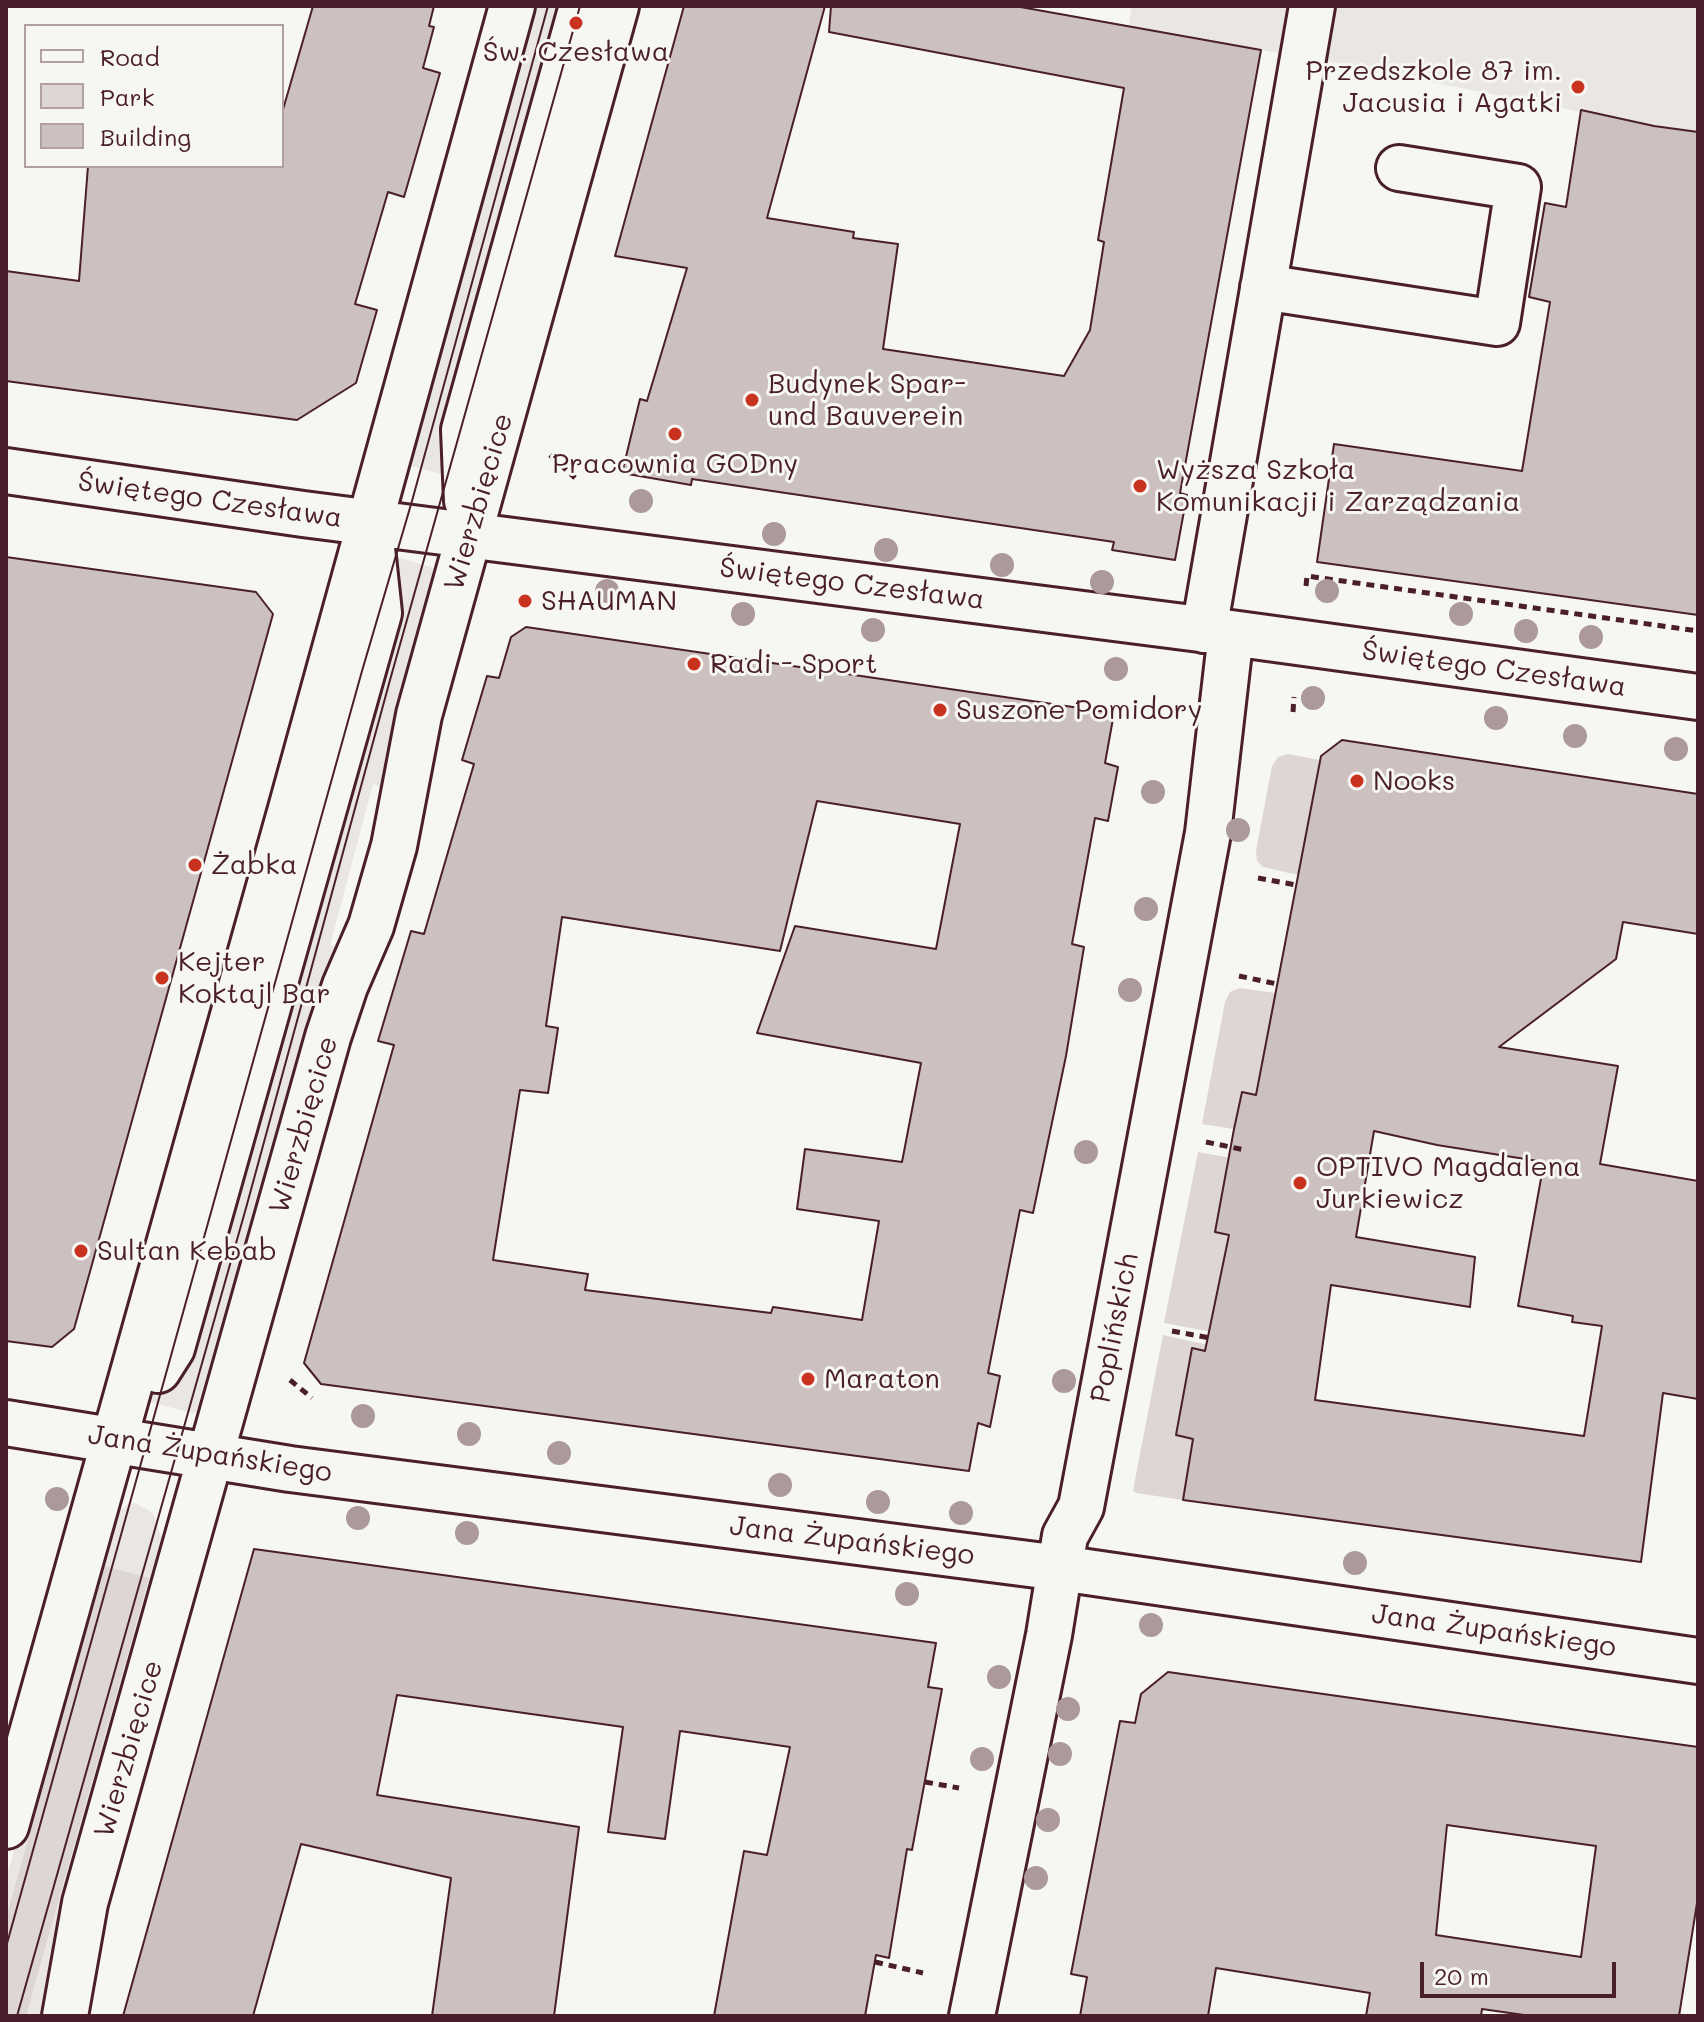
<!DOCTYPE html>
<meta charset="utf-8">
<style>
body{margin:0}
#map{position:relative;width:1704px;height:2022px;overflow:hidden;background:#f6f6f2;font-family:Mali,sans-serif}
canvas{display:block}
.frame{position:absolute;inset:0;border:8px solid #4a1f2b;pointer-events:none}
.legend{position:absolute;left:24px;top:24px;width:260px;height:144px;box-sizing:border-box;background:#f6f6f2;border:2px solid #b1a0a2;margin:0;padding:10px 14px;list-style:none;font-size:24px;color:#4a1f2b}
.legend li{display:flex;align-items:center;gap:16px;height:40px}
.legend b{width:40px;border:2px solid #b1a0a2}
.scale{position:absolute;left:1420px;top:1962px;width:196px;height:36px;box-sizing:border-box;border:4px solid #4a1f2b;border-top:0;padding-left:10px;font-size:24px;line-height:28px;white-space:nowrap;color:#4a1f2b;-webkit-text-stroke:6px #f6f6f2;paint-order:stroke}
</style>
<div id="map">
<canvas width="1704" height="2022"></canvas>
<div class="frame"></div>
<ul class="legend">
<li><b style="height:10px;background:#f6f6f2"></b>Road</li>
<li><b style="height:22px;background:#ddd6d5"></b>Park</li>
<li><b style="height:22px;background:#ccc1c0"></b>Building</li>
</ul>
<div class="scale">20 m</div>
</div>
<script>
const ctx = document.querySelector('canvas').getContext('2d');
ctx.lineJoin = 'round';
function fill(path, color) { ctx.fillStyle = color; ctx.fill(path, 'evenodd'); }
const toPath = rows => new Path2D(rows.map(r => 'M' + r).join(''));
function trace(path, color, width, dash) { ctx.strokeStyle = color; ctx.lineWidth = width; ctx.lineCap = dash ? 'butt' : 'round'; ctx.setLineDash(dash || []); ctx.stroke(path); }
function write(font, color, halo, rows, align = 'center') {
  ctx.font = font + ' Mali,sans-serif'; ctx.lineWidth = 6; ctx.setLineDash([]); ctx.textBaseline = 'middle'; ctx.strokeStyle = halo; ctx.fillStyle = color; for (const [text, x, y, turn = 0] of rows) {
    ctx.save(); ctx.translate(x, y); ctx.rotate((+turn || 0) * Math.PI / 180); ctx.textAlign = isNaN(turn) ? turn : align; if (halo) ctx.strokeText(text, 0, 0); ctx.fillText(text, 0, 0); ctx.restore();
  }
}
fill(toPath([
 [530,6,592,6,466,481,401,463],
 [1132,6,1698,6,1698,132,1652,126,1336,63,1129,27],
 [378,551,440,570,384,788,373,784,330,945,339,947,204,1411,192,1413,139,1399],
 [135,1503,153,1513,162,1539,165,1566,48,1983,46,2016,6,2016,6,1879,101,1539,116,1515,126,1505]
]), '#e9e6e3');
fill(toPath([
 [1288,754,1320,760,1298,875,1263,867,1257,861,1256,851,1272,766,1278,757],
 [1240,988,1275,993,1256,1095,1242,1093,1234,1129,1202,1124,1225,1002,1230,992],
 [1198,1152,1243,1160,1224,1187,1215,1232,1229,1235,1212,1332,1164,1323],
 [1163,1335,1209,1345,1208,1351,1192,1348,1176,1434,1193,1439,1183,1500,1136,1493,1133,1490],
 [105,1566,149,1578,26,2016,6,2016,6,1918]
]), '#ddd6d5');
const building = toPath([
 [313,6,434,6,429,26,434,27,423,68,440,73,404,197,388,192,355,304,377,310,356,383,297,420,6,381,6,271,79,281,88,166,282,166,282,113,313,6],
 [684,6,825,6,767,218,854,232,853,238,898,244,883,349,1064,376,1090,330,1104,242,1098,240,1124,88,829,32,831,6,1015,6,1261,50,1180,493,1187,495,1175,560,1112,550,1114,542,692,479,691,485,622,473,640,399,647,401,687,268,615,256,684,6],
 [1581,110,1654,126,1698,132,1698,615,1317,562,1334,444,1522,471,1550,302,1529,297,1545,203,1566,207,1581,110],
 [6,557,256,592,273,614,74,1329,52,1347,6,1341,6,557],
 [526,627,1114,713,1105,763,1118,767,1108,821,1095,818,1072,944,1084,947,1066,1056,1033,1213,1020,1210,988,1373,1000,1376,990,1427,978,1423,969,1471,321,1384,304,1363,394,1045,378,1041,411,931,424,934,453,835,474,764,462,760,487,676,499,678,511,637,526,627],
 [817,801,960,824,936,949,795,926,757,1033,921,1063,902,1162,805,1149,797,1209,879,1221,862,1320,773,1307,771,1313,585,1290,588,1274,493,1260,520,1090,548,1093,558,1028,546,1026,562,917,780,951,817,801],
 [1342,740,1698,794,1698,934,1623,922,1616,959,1499,1047,1618,1066,1600,1164,1698,1181,1698,1399,1663,1393,1641,1562,1183,1500,1193,1439,1176,1435,1192,1348,1205,1351,1229,1235,1215,1232,1234,1129,1242,1092,1256,1095,1321,756,1342,740],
 [1374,1131,1437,1145,1544,1162,1518,1306,1573,1316,1572,1322,1602,1326,1584,1436,1315,1400,1331,1285,1470,1307,1475,1257,1356,1237,1374,1131],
 [254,1549,936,1643,928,1687,942,1689,912,1850,907,1849,889,1958,876,1955,865,2016,714,2016,744,1851,767,1855,790,1747,680,1731,665,1839,608,1832,623,1727,397,1695,377,1795,579,1827,554,2016,432,2016,451,1878,301,1844,253,2016,123,2016,254,1549],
 [1168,1672,1698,1747,1698,1897,1679,2016,1531,2016,1482,2009,1481,2016,1366,2016,1370,1993,1216,1968,1208,2016,1080,2016,1087,1977,1071,1974,1120,1721,1135,1723,1141,1694,1168,1672],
 [1447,1825,1596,1846,1581,1957,1436,1935,1447,1825]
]);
fill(building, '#ccc1c0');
trace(building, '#4a1f2b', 2);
const minor = toPath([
 [1263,287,1497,323,1518,187,1399,168],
 [6,471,303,514,1231,633,1698,697],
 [467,501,464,430,582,6],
 [1204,630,1312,6],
 [158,1370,172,1348,379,613,372,548],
 [6,1423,290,1469,1060,1568,1698,1661],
 [6,1826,291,809,512,6],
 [65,2016,85,1903,328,1037,345,986,371,926,394,846,419,715,616,6],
 [972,2016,1049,1635,1065,1536,1081,1507,1208,833,1231,633]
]);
trace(minor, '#4a1f2b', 50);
trace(toPath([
 [550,455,575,478],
 [1306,586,1307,576,1698,631],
 [1293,712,1294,697],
 [1258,878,1296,885],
 [1239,976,1277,984],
 [1206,1142,1245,1150],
 [1172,1331,1210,1338],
 [290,1380,312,1398],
 [925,1782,959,1788],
 [875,1962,923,1973]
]), '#4a1f2b', 5, [8, 6]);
trace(minor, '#f6f6f2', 44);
trace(toPath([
 [6,1947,362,671,412,501,548,6],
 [17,2016,246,1208,390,680,580,6]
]), '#4a1f2b', 2);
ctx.fillStyle = '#ac999c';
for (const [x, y] of [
 [641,501],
 [774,534],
 [886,550],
 [1002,565],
 [1102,582],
 [607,591],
 [1327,591],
 [743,614],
 [1461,614],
 [873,630],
 [1526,631],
 [1591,637],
 [1116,669],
 [1313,698],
 [1496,718],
 [1575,736],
 [1676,749],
 [1153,792],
 [1238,830],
 [1146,909],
 [1130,990],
 [1086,1152],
 [1064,1381],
 [363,1416],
 [469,1434],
 [559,1453],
 [780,1485],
 [57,1499],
 [878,1502],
 [961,1513],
 [358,1518],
 [467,1533],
 [1355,1563],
 [907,1594],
 [1151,1625],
 [999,1677],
 [1068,1709],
 [1060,1754],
 [982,1759],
 [1048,1820],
 [1036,1878]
]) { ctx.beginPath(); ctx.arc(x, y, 12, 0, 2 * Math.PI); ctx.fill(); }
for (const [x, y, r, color] of [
 [576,23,8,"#c8321e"],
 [1578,87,8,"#c8321e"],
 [752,400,8,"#c8321e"],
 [675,434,8,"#c8321e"],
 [1140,486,8,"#c8321e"],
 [525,601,8,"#c8321e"],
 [694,664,8,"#c8321e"],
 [940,710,8,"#c8321e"],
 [1357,781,8,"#c8321e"],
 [195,865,8,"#c8321e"],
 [162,978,8,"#c8321e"],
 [1300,1183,8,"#c8321e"],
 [81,1251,8,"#c8321e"],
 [808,1379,8,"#c8321e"]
]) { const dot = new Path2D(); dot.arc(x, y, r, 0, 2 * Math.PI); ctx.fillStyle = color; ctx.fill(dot); trace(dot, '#f6f6f2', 3); }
write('28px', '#4a1f2b', '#f6f6f2', [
 ["Św. Czesława",576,52,"center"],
 ["Przedszkole 87 im.",1562,71,"right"],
 ["Jacusia i Agatki",1562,103,"right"],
 ["Budynek Spar-",768,384],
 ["und Bauverein",768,416],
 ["Pracownia GODny",675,464,"center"],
 ["Wyższa Szkoła",1156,470],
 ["Komunikacji i Zarządzania",1156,502],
 ["SHAUMAN",541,601],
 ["Radi - Sport",710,664],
 ["Suszone Pomidory",956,710],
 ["Nooks",1373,781],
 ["Żabka",211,865],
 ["Kejter",178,962],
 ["Koktajl Bar",178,994],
 ["OPTIVO Magdalena",1316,1167],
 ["Jurkiewicz",1316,1199],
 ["Sultan Kebab",97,1251],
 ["Maraton",824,1379]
], 'left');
write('28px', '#4a1f2b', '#f6f6f2', [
 ["Świętego Czesława",210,500,8],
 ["Wierzbięcice",479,502,-74],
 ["Świętego Czesława",852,584,7],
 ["Świętego Czesława",1494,669,8],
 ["Wierzbięcice",304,1125,-74],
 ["Poplińskich",1115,1328,-79],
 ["Jana Żupańskiego",210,1454,9],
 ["Jana Żupańskiego",852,1541,7],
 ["Jana Żupańskiego",1494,1631,8],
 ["Wierzbięcice",129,1749,-74]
]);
</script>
